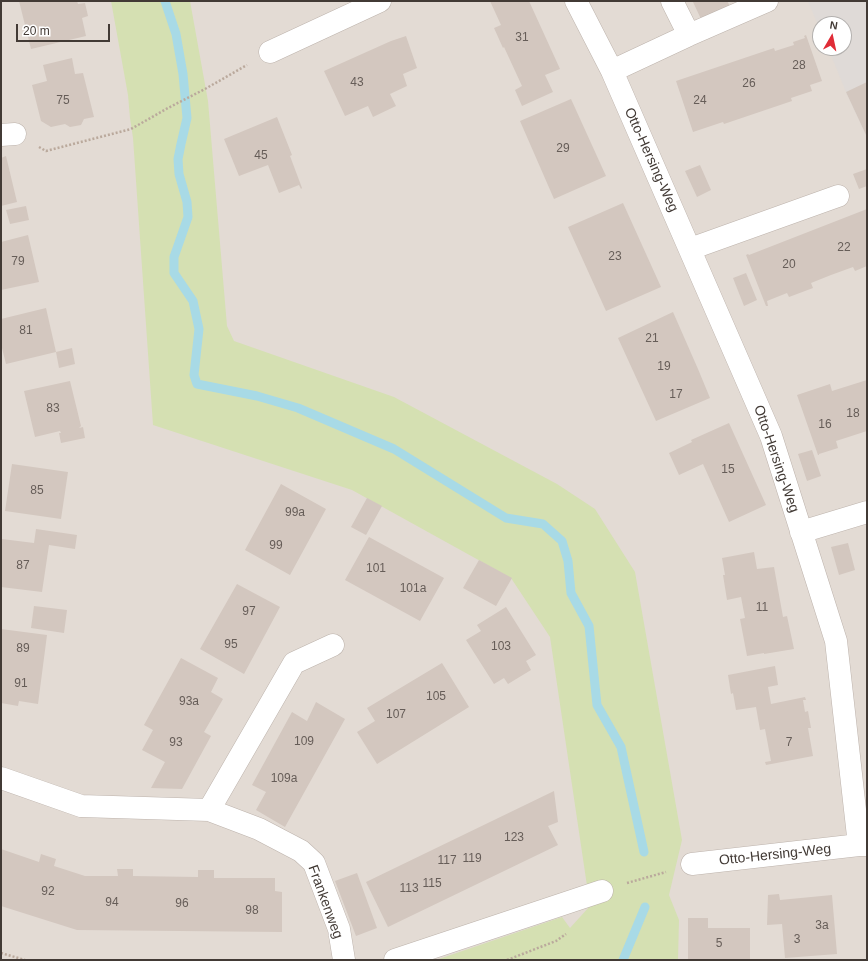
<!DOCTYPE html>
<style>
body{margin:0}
#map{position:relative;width:868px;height:961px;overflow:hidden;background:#f0eae5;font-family:Arial,sans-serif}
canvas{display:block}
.frame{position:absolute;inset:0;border:2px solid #423a35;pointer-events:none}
.north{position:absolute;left:812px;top:16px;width:40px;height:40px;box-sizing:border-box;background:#fff;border:1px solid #b3b0ae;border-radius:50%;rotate:9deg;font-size:11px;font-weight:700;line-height:16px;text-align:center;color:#423a35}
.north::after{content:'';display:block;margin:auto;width:14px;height:18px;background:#e02c37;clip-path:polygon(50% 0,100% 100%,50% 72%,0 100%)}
.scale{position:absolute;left:16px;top:24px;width:94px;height:18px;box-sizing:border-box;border:2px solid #423a35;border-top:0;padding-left:5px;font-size:12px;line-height:14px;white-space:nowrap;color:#423a35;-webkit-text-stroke:3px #fff;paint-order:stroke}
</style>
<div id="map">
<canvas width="868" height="961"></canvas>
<div class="frame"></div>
<div class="north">N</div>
<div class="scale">20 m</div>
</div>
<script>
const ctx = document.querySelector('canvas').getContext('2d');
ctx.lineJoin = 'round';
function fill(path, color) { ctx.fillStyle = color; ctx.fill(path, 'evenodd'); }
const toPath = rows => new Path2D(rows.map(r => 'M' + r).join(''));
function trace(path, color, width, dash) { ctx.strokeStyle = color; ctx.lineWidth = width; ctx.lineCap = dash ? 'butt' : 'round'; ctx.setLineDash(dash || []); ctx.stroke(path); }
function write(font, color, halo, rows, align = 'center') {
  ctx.font = font + ' Arial,sans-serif'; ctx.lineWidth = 3; ctx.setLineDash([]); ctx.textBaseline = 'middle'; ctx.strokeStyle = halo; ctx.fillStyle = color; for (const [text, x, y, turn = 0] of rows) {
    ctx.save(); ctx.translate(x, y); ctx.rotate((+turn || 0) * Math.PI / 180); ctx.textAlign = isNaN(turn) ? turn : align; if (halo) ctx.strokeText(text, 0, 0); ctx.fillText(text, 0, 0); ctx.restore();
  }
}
fill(toPath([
 [1,1,867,1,867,960,1,960],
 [820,24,844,24,844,48,820,48]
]), '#e3dbd4');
fill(toPath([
 [808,1,867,1,867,137,846,92,828,48,844,48,844,24,820,24,820,30]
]), '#dfdad7');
fill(toPath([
 [111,1,190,1,208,101,227,326,234,341,394,397,557,484,595,509,635,572,682,840,669,895,679,920,678,960,436,960,562,917,570,928,590,906,550,637,511,578,352,490,153,425,133,138,130,118,128,95]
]), '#d5e0b2');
trace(toPath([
 [165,1,176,34,183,74,187,118,181,144,178,159,179,174,187,202,188,217,174,257,174,273,193,301,199,329,194,375,197,384,257,396,298,408,394,449,506,518,543,524,562,541,568,561,571,593,589,626,597,705,621,747,644,852],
 [623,960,645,907]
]), '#a8dae6', 9);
fill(toPath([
 [19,1,77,1,78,4,85,3,88,16,82,18,86,36,31,49],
 [490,1,529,1,560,69,545,75,553,92,522,106,515,90,522,86,504,47,503,48,494,28,501,25],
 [696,1,727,1,730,6,701,19,693,2],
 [806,35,822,81,810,85,812,91,791,98,792,101,724,124,723,122,693,132,676,81,774,48,775,51,794,45,793,42,805,38,804,36],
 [406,36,417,68,403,74,407,86,390,94,396,106,373,117,368,106,345,116,324,71,391,41],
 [72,58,75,74,83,73,94,117,84,119,81,125,70,127,65,124,51,127,41,121,32,85,47,81,43,65],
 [867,82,867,137,846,92],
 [571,99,606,176,554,199,520,121],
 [277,117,292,155,290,156,302,188,301,189,299,185,279,193,268,165,239,176,224,139],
 [6,156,17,202,1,206,1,158],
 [700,165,711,190,697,197,685,171],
 [867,169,867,186,859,189,853,174],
 [623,203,661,287,606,311,568,227],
 [26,206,29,220,10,224,6,210],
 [867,209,867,266,855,271,853,267,831,275,811,283,813,288,789,297,787,293,767,301,768,306,766,306,746,255,748,254,749,255],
 [28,235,39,282,1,290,1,242],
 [746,273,757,300,744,306,733,278],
 [46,308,56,352,72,348,75,364,59,368,56,352,6,364,1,344,1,319],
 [673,312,698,369,710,398,656,421,618,338],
 [867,380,867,431,836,441,838,448,819,454,819,455,818,455,797,395,830,384,832,391],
 [70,381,81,426,79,428,83,427,85,438,61,443,59,433,61,433,60,431,35,437,24,391],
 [729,423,766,505,729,522,703,464,679,475,669,453,692,442,691,440],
 [812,450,821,476,807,481,798,454],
 [12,464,68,472,61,519,5,511],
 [281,484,326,509,290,575,245,550],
 [367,498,382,506,366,535,351,527],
 [36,529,77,535,75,549,49,545,42,592,1,587,2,539,34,543],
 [369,537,444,578,420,621,345,580],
 [848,543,855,570,839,575,831,547],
 [754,552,757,569,774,567,783,617,787,616,794,649,764,654,764,653,747,656,740,619,745,618,741,597,727,600,723,575,725,575,722,558],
 [479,560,512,578,496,606,463,588],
 [237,584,280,607,244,674,200,649],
 [34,606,67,610,64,633,31,628],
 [506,607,536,655,526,661,531,670,508,684,504,678,494,684,466,640,481,631,477,625],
 [1,629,47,635,38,704,19,701,18,706,1,703,2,699,1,699],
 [181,658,218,678,211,692,223,699,204,732,211,736,182,789,151,788,165,762,142,750,153,730,144,725],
 [442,663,469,707,377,764,357,732,375,721,367,708],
 [775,666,778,685,768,687,771,704,805,697,806,700,803,700,805,712,808,711,811,728,808,728,813,756,766,765,765,762,771,761,765,729,760,730,756,707,736,710,733,693,731,694,728,675],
 [316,702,345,719,285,827,256,810,266,792,252,785,292,712,307,721],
 [554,791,558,822,548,826,558,845,388,927,366,882],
 [1,849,39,862,41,854,56,859,54,866,85,876,118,876,117,869,133,869,133,876,198,877,198,870,214,870,214,878,275,878,275,891,282,892,282,932,77,930,1,906],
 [357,873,377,928,356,936,335,881],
 [779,894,780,900,832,895,837,954,785,958,782,924,767,925,768,895],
 [688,918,708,918,708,928,750,928,750,960,688,960]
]), '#d3c7bf');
const minor = toPath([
 [576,1,612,71,771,436,836,641,859,845,867,845],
 [672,1,689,35],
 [270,52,380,1],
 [612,71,689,35,767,1],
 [1,135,15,134],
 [690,249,838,196],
 [801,532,867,512],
 [1,778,81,806,209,810,259,829,301,851,314,863,339,929,344,960],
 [209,810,294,663,333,645],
 [692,864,859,845],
 [395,960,602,891]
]);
trace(minor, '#bdb3ac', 23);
trace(toPath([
 [39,147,46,151,131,129,168,108,205,89,247,65],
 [627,883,666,872],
 [1,953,25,960],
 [507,960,556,941,566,934]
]), '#baa99c', 2.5, [2, 2]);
trace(minor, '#fff', 22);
write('12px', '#665d58', null, [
 ["31",522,38],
 ["28",799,66],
 ["43",357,83],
 ["26",749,84],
 ["75",63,101],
 ["24",700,101],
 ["29",563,149],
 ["45",261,156],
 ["22",844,248],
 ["23",615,257],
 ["79",18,262],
 ["20",789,265],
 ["81",26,331],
 ["21",652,339],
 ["19",664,367],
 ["17",676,395],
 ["83",53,409],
 ["18",853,414],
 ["16",825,425],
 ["15",728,470],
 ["85",37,491],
 ["99a",295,513],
 ["99",276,546],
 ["87",23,566],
 ["101",376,569],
 ["101a",413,589],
 ["11",762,608],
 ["97",249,612],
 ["95",231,645],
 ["103",501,647],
 ["89",23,649],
 ["91",21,684],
 ["105",436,697],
 ["93a",189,702],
 ["107",396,715],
 ["109",304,742],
 ["93",176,743],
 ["7",789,743],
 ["109a",284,779],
 ["123",514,838],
 ["119",472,859],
 ["117",447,861],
 ["115",432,884],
 ["113",409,889],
 ["92",48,892],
 ["94",112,903],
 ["96",182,904],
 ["98",252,911],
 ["3a",822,926],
 ["3",797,940],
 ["5",719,944]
]);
write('14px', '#423a35', '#fff', [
 ["Otto-Hersing-Weg",651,160,66],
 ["Otto-Hersing-Weg",776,459,71],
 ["Otto-Hersing-Weg",775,855,-6],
 ["Frankenweg",325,902,70]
]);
</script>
